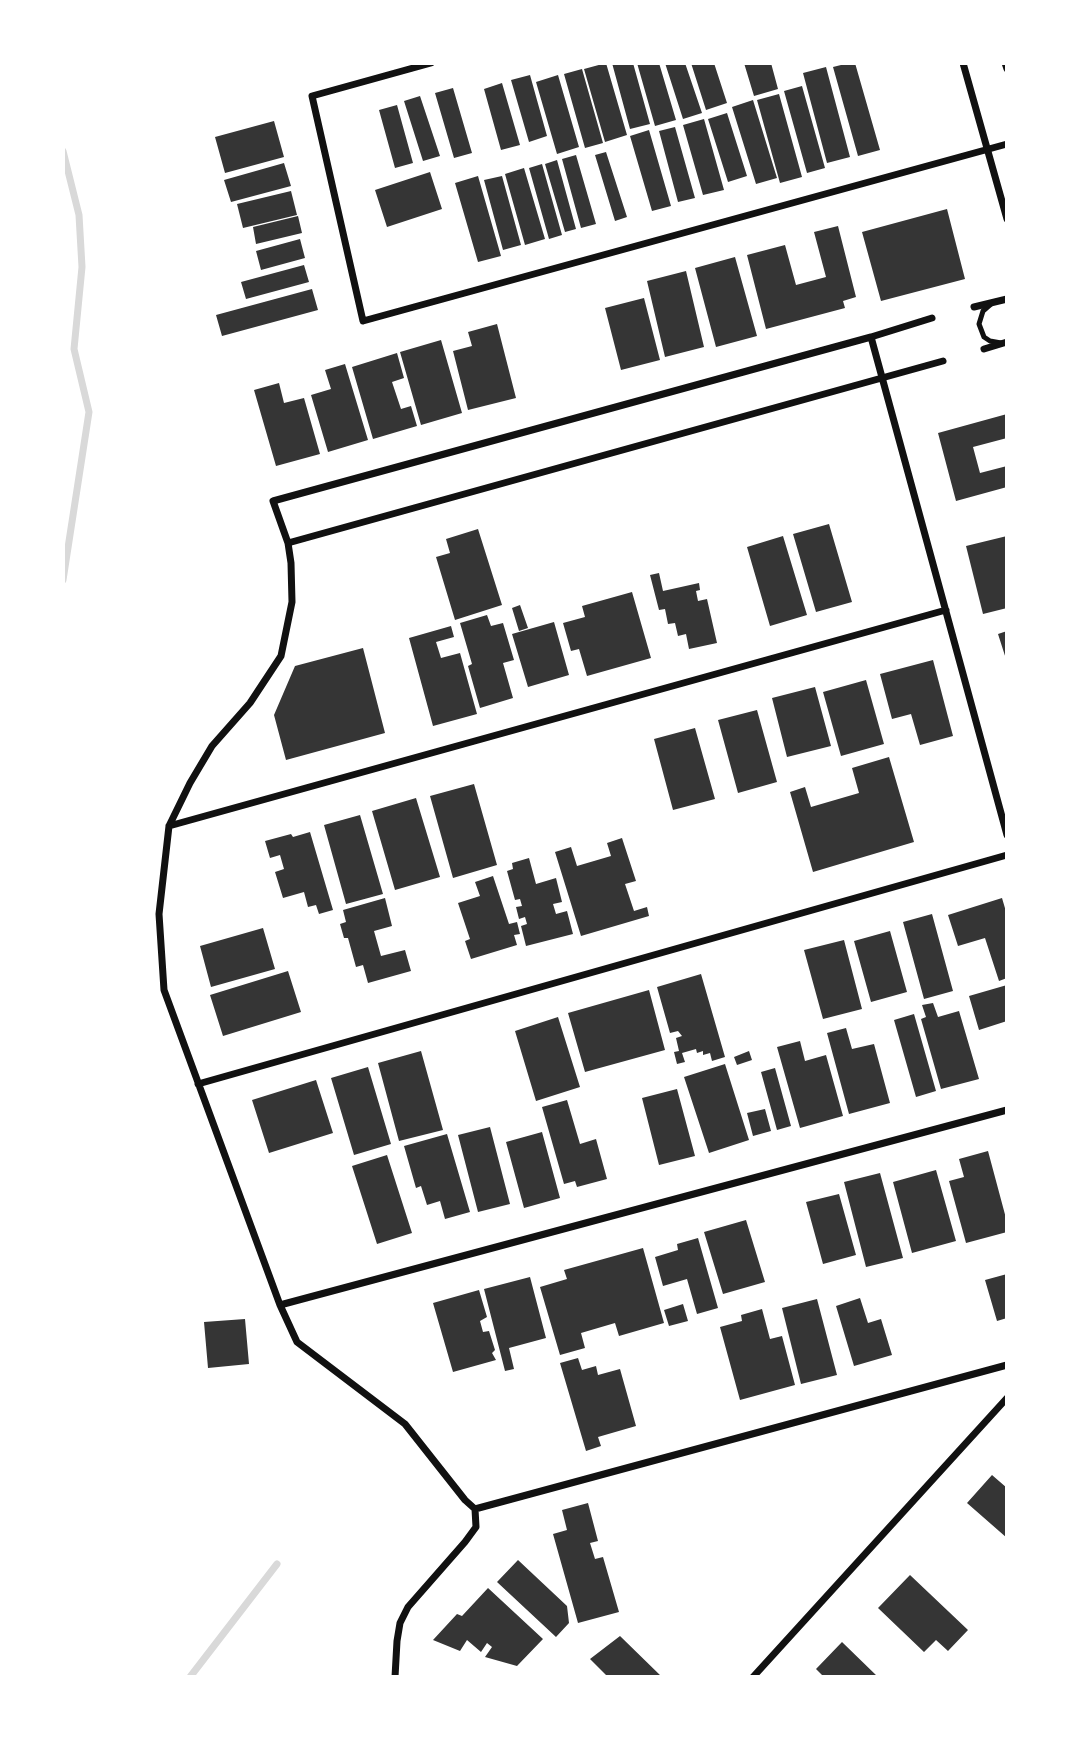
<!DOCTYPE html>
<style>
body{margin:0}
#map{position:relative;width:1070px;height:1740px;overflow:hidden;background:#fff;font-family:"Work Sans",sans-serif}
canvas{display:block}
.frame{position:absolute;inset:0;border:65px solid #fff;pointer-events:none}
</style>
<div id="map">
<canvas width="1070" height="1740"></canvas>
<div class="frame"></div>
</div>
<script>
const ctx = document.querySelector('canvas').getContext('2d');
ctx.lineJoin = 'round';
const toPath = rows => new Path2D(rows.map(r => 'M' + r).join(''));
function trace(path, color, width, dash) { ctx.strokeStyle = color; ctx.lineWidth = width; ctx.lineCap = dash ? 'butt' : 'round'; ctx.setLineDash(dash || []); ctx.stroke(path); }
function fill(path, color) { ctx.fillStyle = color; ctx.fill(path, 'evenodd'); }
trace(toPath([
 [63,151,79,215,82,267,74,349,89,412,63,580],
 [190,1677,277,1564]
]), '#d9d9d9', 7);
fill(toPath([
 [606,63,627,135,605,142,584,69],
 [612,63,633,63,650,124,630,129],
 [637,63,659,63,676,120,655,126],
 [665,63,685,63,702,113,683,119],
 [691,63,714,63,727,103,706,110],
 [744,63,771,63,778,89,754,96],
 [849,63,855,63,880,150,858,156,833,67],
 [826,67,850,157,827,163,803,73],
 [582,69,603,143,585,148,564,74],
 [530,75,547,136,529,142,511,80],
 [558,75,579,147,557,154,536,82],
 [502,83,520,145,501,150,484,89],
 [802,86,825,168,807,173,784,91],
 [453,88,472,153,454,158,435,93],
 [779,94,802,177,780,183,757,100],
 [420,96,440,156,423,161,404,101],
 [753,100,777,178,756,184,732,107],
 [397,105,413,163,395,168,379,110],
 [727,113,747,176,728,182,708,119],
 [704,119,724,190,703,195,683,125],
 [274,121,284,157,225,173,215,137],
 [675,127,695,198,678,202,659,131],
 [649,130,671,206,652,211,630,136],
 [606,152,627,217,615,221,595,155],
 [576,155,596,224,581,228,562,159],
 [557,160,576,229,565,232,545,164],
 [284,163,291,186,231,202,224,180],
 [542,164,562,235,549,239,529,168],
 [524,168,545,239,525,245,505,174],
 [430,172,442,209,387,227,375,190],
 [478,176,501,256,478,262,455,183],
 [502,176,521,245,503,250,484,180],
 [291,191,297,215,243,228,237,204],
 [947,209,965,279,881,301,862,232],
 [298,216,302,233,256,244,253,227],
 [838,226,856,297,843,301,845,308,766,329,747,255,785,245,796,285,826,277,814,232],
 [300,239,305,258,261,270,256,251],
 [735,257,757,336,716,347,695,268],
 [304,265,309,282,246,299,241,282],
 [686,271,704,347,665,357,647,281],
 [312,289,318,310,222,336,216,315],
 [644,298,660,360,621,370,605,308],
 [497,324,516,398,468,410,453,351,472,346,468,332],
 [441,340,462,413,421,425,400,352],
 [397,353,404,378,392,382,401,409,411,406,417,426,373,439,352,367],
 [345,364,368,440,328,452,311,395,331,389,325,370],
 [279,383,284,403,304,398,320,454,276,466,254,390],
 [1007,414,1007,438,973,447,980,473,1007,466,1007,487,956,501,938,433],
 [829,524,852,602,816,612,793,534],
 [478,529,502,605,455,620,436,557,450,553,446,539],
 [783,536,807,615,770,626,747,547],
 [1007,536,1007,608,983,614,966,546],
 [659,573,663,591,699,583,700,590,696,591,698,601,707,599,717,643,689,649,686,634,678,636,675,623,668,624,665,609,659,610,650,575],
 [632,592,651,658,587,676,579,649,571,651,563,623,585,617,582,606],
 [520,605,528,628,519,631,512,608],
 [487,615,491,626,503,623,514,660,503,663,513,698,480,708,468,666,472,664,460,623],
 [554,622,569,675,528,687,512,634],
 [451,626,454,637,436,642,441,658,460,653,477,714,433,726,409,638],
 [1007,631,1007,659,1006,659,998,634],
 [363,648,385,733,286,760,274,715,295,666],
 [933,660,953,736,920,745,911,714,892,719,880,674],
 [866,680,884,744,841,756,823,692],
 [815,687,831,746,787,757,772,698],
 [757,710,777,782,738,793,718,720],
 [695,728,715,799,673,810,654,739],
 [889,757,914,842,813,872,790,792,805,787,811,807,859,793,852,768],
 [474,784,497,865,453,878,430,796],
 [416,798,440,877,395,890,372,811],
 [360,815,383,894,346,904,324,825],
 [310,832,333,910,319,914,316,905,308,907,304,892,283,898,275,872,284,869,280,855,270,858,265,841,291,834,293,837],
 [622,838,636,881,625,884,634,911,647,907,649,916,581,936,555,852,571,847,577,866,611,856,607,843],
 [529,858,536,884,556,878,562,902,553,904,556,914,567,911,573,934,526,946,521,926,527,924,525,917,519,919,516,907,522,906,520,899,515,900,507,871,513,869,512,863],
 [493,876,509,924,517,922,520,934,514,935,517,945,471,959,465,941,470,939,458,903,480,896,475,882],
 [385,898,392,926,374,931,381,956,405,950,411,971,368,983,363,965,356,967,348,938,344,938,340,924,346,922,343,910],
 [1002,898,1007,915,1007,978,999,981,985,938,958,946,948,915],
 [932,914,953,991,924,999,903,922],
 [263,928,275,969,211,987,200,946],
 [890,931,907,992,871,1002,854,941],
 [844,940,862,1009,823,1019,804,950],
 [288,971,301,1012,223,1036,210,995],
 [701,974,725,1057,712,1061,710,1053,703,1055,703,1051,697,1053,696,1049,682,1053,685,1062,677,1064,674,1052,679,1051,676,1038,682,1036,678,1031,670,1033,657,987],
 [1007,985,1007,1021,979,1030,969,996],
 [649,990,665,1050,585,1072,568,1013],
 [933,1003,938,1017,959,1011,979,1079,941,1089,921,1019,926,1017,922,1005],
 [914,1014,936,1091,916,1097,894,1020],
 [558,1017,580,1087,536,1101,515,1031],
 [846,1028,852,1049,874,1044,890,1103,849,1114,827,1033],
 [800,1041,805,1061,826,1055,843,1116,800,1128,777,1047],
 [421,1051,443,1130,399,1141,378,1063],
 [749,1051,752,1060,737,1065,734,1057],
 [725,1064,749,1140,709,1153,684,1077],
 [368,1067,391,1144,354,1155,331,1078],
 [775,1068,791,1126,777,1130,761,1072],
 [316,1080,333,1133,269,1153,252,1100],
 [677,1089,695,1156,659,1165,642,1098],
 [567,1100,580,1144,596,1139,607,1179,577,1187,575,1181,564,1184,542,1107],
 [765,1109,771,1131,753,1136,747,1113],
 [490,1127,510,1204,478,1212,458,1135],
 [542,1132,560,1198,524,1208,506,1142],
 [447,1134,470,1212,445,1219,440,1201,427,1205,421,1186,416,1188,404,1146],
 [988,1151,1007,1222,1007,1232,966,1243,949,1181,964,1177,959,1159],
 [387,1155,412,1233,377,1244,352,1166],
 [936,1170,956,1241,912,1253,893,1182],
 [880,1173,903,1258,866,1267,844,1182],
 [839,1194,856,1255,823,1264,806,1202],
 [746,1220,765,1282,723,1294,704,1232],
 [698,1238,718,1308,697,1314,687,1279,663,1286,655,1257,678,1250,677,1244],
 [643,1248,664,1323,619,1336,615,1323,581,1333,585,1348,560,1355,540,1287,567,1279,564,1270],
 [1007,1274,1007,1318,997,1321,985,1280],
 [530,1277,546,1338,509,1348,514,1369,505,1371,484,1289],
 [479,1290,487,1317,480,1321,483,1332,489,1331,495,1350,492,1353,496,1360,453,1372,433,1303],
 [860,1298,868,1323,881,1319,892,1355,854,1366,836,1306],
 [817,1299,837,1375,801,1384,782,1308],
 [683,1304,688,1321,669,1326,664,1310],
 [762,1309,770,1339,782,1336,795,1385,740,1400,720,1327,742,1321,741,1315],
 [245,1319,249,1364,208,1368,204,1322],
 [578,1358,582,1370,596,1366,598,1375,620,1369,636,1426,598,1437,601,1446,586,1451,560,1363],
 [992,1475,1007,1488,1007,1538,967,1503],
 [588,1503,598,1541,590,1543,595,1559,603,1557,619,1612,578,1623,553,1534,567,1530,562,1510],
 [518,1560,567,1606,569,1623,556,1637,497,1582],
 [910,1575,968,1630,948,1651,936,1640,924,1652,878,1608],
 [488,1588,543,1639,517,1666,485,1657,492,1647,487,1643,481,1652,467,1640,460,1651,433,1640,457,1614,462,1616],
 [620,1636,662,1677,608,1677,590,1659],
 [842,1642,878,1677,824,1677,816,1669]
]), '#353535');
trace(toPath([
 [991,304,983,311,979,324,984,337,990,341,1001,343]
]), '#111', 5);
trace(toPath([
 [431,63,312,96,363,321,1007,144],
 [963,63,1007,219],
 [1005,63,1007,69],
 [974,307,1007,299],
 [871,337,1007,835],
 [984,349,1007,342],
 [288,543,943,361],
 [169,826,946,610],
 [198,1084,1007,855],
 [280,1305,1007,1110],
 [475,1509,1007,1365],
 [395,1677,397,1641,400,1623,408,1607,465,1542,476,1527,475,1509,465,1500,405,1424,297,1342,280,1305,164,990,159,914,169,826,190,783,212,746,250,703,281,656,292,602,291,563,288,543,273,501,871,337,932,318],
 [753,1677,1007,1398]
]), '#111', 7);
</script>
